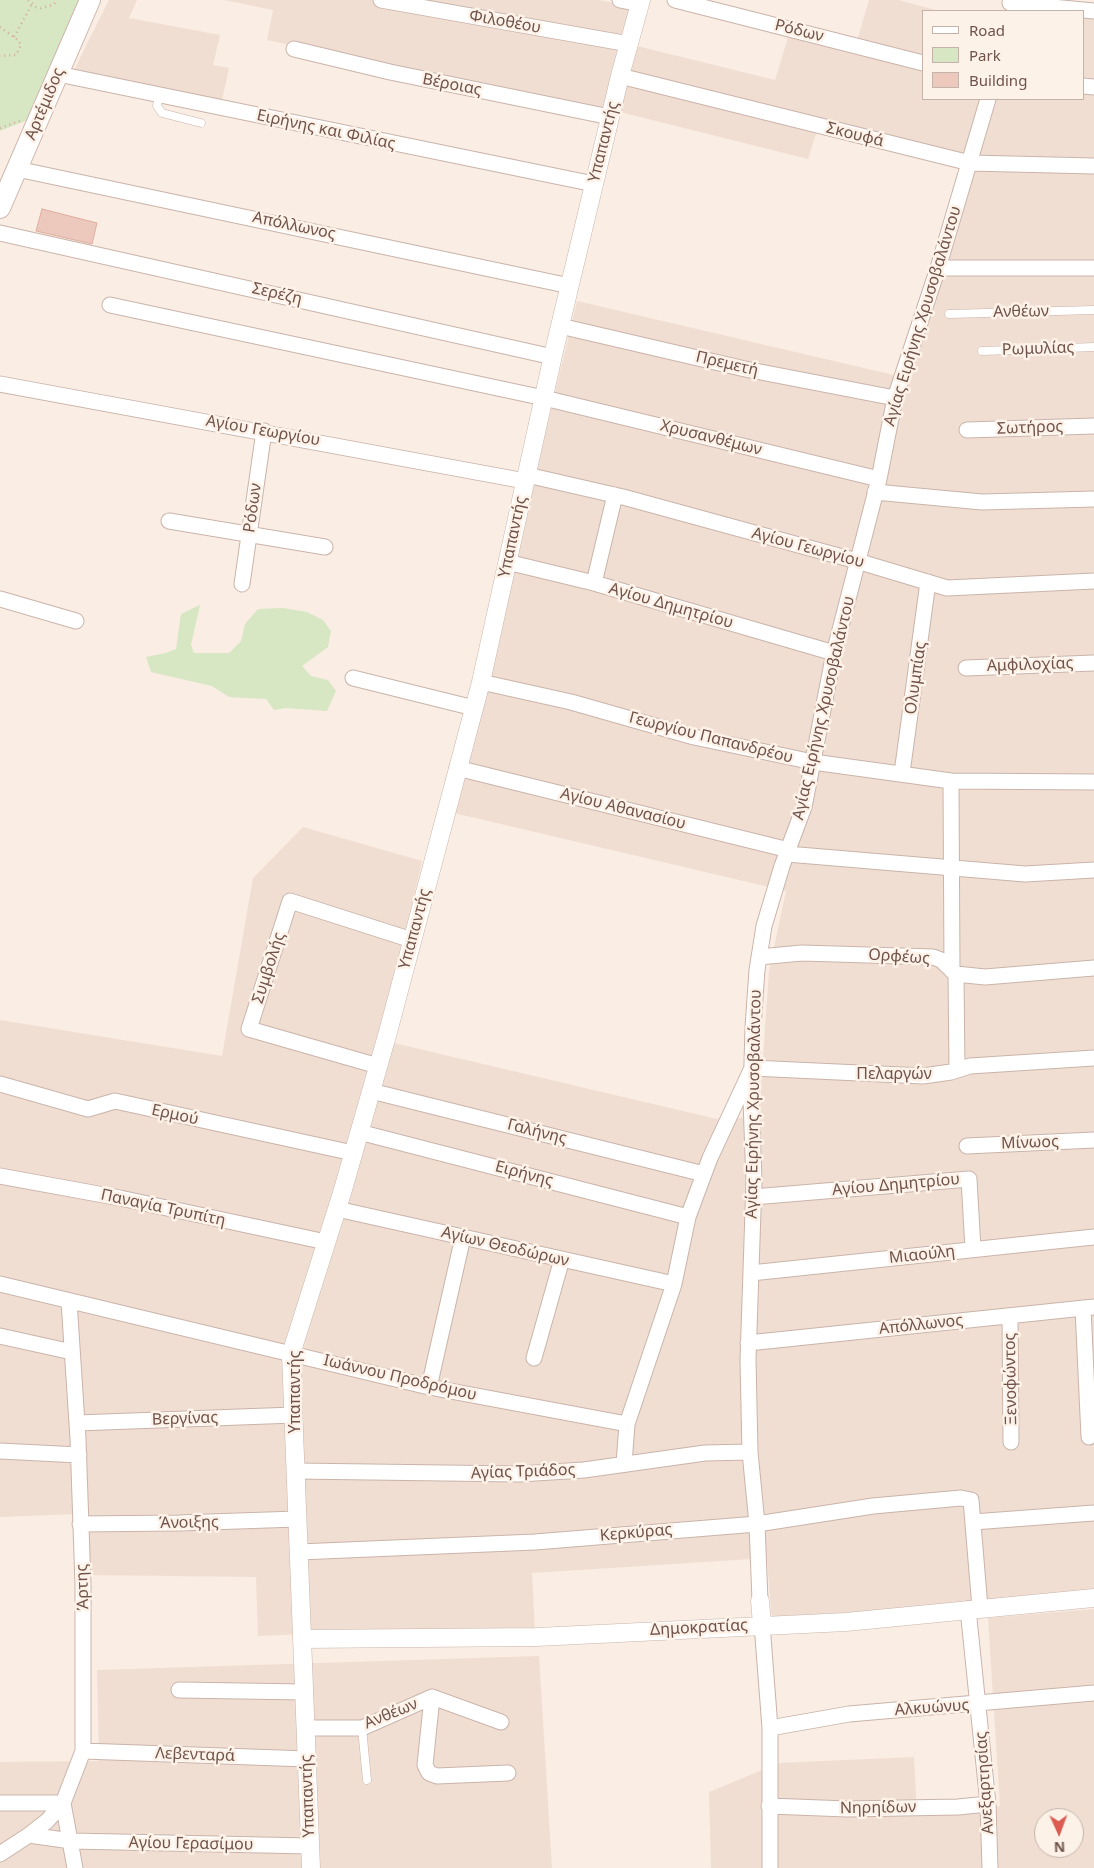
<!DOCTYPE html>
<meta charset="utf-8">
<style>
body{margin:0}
#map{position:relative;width:1094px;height:1868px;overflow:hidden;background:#faede3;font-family:"Noto Sans",sans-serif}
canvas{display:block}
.legend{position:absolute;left:922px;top:10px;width:162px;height:90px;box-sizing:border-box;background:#fdf2e8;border:1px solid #c5b2a9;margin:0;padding:6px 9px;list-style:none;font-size:15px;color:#70534b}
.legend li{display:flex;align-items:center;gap:10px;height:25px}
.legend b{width:25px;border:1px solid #c5b2a9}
.north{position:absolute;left:1034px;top:1808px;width:50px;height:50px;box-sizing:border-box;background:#fdf2e8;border:1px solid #c5b2a9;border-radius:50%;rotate:178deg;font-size:14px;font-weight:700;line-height:20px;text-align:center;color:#70534b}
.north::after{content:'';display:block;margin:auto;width:18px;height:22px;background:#db5b51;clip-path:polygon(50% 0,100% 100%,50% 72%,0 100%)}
</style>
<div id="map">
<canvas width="1094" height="1868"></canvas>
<ul class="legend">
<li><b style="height:6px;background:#fff"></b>Road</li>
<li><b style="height:14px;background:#d7e6c3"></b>Park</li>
<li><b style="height:14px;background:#edc8bd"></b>Building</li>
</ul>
<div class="north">N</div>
</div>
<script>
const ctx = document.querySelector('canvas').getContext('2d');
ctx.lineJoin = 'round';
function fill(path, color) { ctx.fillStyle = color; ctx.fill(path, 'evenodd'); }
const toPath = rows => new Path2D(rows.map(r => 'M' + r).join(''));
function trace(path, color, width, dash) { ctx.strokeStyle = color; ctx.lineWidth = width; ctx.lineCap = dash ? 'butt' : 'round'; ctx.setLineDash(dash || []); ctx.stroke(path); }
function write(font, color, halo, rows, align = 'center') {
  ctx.font = font + ' "Noto Sans",sans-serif'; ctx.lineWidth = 5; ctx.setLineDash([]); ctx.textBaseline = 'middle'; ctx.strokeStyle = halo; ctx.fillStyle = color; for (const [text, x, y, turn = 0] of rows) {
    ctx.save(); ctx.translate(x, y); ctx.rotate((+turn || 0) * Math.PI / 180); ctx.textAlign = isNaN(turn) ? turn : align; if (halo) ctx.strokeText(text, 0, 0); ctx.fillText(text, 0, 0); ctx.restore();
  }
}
fill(toPath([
 [109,0,137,0,129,18,220,35,213,65,229,68,221,105,72,74],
 [224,0,599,0,635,7,608,112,267,40,273,10],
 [869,0,899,0,939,11,923,11,923,99,984,99,967,159,820,121,808,159,620,112,637,46,775,80,789,34,854,51],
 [1094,9,1094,1592,772,1622,767,1558,532,1573,535,1632,323,1633,258,1636,256,1577,86,1575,77,1514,0,1517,0,1020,222,1056,253,878,303,827,422,861,381,1040,717,1119,759,1117,769,971,786,891,454,813,577,301,911,379,995,99,1083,99,1083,11],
 [1094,1609,1094,1868,711,1868,709,1792,779,1763,914,1757,917,1814,1000,1806,988,1618],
 [1044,1818,1074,1818,1074,1848,1044,1848],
 [539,1656,552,1868,0,1868,0,1762,99,1761,97,1670]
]), '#f1ded2');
fill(toPath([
 [0,0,85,0,33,118,0,131],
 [200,605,191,645,194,653,229,653,241,641,245,624,258,609,283,608,307,612,323,620,331,631,328,647,302,666,311,676,328,680,336,691,327,711,286,708,274,710,266,699,229,697,212,686,151,672,146,657,166,653,176,649,181,614]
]), '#d7e6c3');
const building = toPath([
 [42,209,97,223,92,244,36,231,42,209]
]);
fill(building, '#edc8bd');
trace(building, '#dead9f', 1);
const service = toPath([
 [159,96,157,106,162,113,201,123],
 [949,314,1094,310],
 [982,351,1094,347],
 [362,1728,367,1780]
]);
const minor = toPath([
 [381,0,629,44],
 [620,0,640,4],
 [675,0,923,63],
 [1010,3,1094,11],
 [294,49,390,72,610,117],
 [58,74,594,184],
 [620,76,970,163,1094,166],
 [1083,86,1094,87],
 [17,169,570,286],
 [0,233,553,357],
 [938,268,1094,268],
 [110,305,544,398,879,479],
 [560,326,745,369,895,398],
 [0,384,525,481],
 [967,430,1094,426],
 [527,475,623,497,857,561,947,588,1094,581],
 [875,492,982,502,1094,499],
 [169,521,325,547],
 [507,562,594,583,834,653],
 [594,583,615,495],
 [242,584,264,431],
 [0,599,76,621],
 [966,668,1094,663],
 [353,678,474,708],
 [481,682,571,702,694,737,813,762,951,781,1094,782],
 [457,768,789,850],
 [902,773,928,582],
 [951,781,952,971],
 [787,854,1025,874,1094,870],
 [759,957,802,953,933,957,941,960,956,974,985,977,1094,968],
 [956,974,957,1070],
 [378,1066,249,1029,290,901,412,940],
 [0,1084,88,1109,115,1101,353,1153],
 [371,1091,704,1174],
 [359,1132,688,1217],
 [967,1146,1094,1140],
 [0,1176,120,1198,326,1242],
 [753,1197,969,1179,973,1249],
 [337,1209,674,1284],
 [751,1273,1094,1237],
 [0,1284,429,1387,627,1424],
 [69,1301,78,1439,83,1585,83,1751,63,1803,75,1868],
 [1083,1308,1089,1437],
 [1010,1316,1011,1442],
 [0,1336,72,1352],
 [748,1343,1094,1307],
 [534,1358,562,1259],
 [429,1387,463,1237],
 [77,1423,294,1415],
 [0,1451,79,1455],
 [624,1464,627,1424,674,1284,688,1217,710,1158,752,1068,923,1076,951,1072,970,1066,1094,1058],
 [296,1471,519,1474,584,1470,705,1453,750,1452],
 [973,1522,1094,1513],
 [80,1524,179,1523,297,1519],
 [299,1552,535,1542,757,1524,873,1506,961,1498,971,1500,980,1608],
 [760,1601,757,1524,750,1452,748,1360,754,1181,751,1101,753,1027,757,970,764,926,782,866,804,807,834,653,879,479,895,398,938,268,988,99],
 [968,1609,988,1804,990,1868],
 [762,1624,770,1728,770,1868],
 [179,1690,304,1692],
 [432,1697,425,1765,429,1773,437,1776,508,1773],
 [306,1728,362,1728,432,1697,501,1722],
 [770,1728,849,1714,1094,1693],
 [83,1751,307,1759],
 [0,1803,63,1803],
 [769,1806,847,1809,958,1807,988,1804],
 [29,1835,47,1821,63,1803],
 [0,1854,29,1835,71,1841,310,1846]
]);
const tertiary = toPath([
 [760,1601,762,1624],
 [303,1639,537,1637,846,1622,1094,1598],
 [311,1868,291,1354,342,1193,388,1032,481,682,554,351,620,76,641,0]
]);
const secondary = toPath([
 [0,208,90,0]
]);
trace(service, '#cab4aa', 9);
trace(minor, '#cab4aa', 17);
trace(tertiary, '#cab4aa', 19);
trace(secondary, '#cfb5ab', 22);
trace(toPath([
 [28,0,36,7,41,8,53,5,58,0],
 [0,27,18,40,21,45,16,55,0,56],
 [14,37,32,4],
 [0,128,20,121]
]), '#d1aca0', 2.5, [1, 4]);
trace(service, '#fff', 8);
trace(minor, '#fff', 15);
trace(tertiary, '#fff', 18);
trace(secondary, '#fff', 20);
write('16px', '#70534b', '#fdf2e8', [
 ["Φιλοθέου",505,22,10],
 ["Ρόδων",799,31,14],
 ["Βέροιας",452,85,11],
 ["Αρτέμιδος",45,104,-67],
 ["Ειρήνης και Φιλίας",326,130,12],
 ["Σκουφά",855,135,14],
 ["Υπαπαντής",604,142,-76],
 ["Απόλλωνος",294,226,12],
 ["Σερέζη",277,294,13],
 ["Ανθέων",1021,312,-1],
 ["Αγίας Ειρήνης Χρυσοβαλάντου",923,316,-73],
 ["Ρωμυλίας",1038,349,-2],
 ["Πρεμετή",727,364,13],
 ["Σωτήρος",1030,428,-2],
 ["Αγίου Γεωργίου",263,431,10],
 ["Χρυσανθέμων",711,438,14],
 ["Ρόδων",253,508,-82],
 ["Υπαπαντής",513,537,-78],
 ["Αγίου Γεωργίου",808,548,15],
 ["Αγίου Δημητρίου",671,606,16],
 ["Αμφιλοχίας",1030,665,-2],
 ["Ολυμπίας",916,678,-82],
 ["Αγίας Ειρήνης Χρυσοβαλάντου",824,708,-77],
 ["Γεωργίου Παπανδρέου",711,738,14],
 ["Αγίου Αθανασίου",623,809,14],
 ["Υπαπαντής",415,929,-75],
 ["Ορφέως",899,957,4],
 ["Συμβολής",269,968,-72],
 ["Πελαργών",894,1074],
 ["Αγίας Ειρήνης Χρυσοβαλάντου",754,1104,-89],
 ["Ερμού",175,1115,12],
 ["Γαλήνης",537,1132,14],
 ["Μίνωος",1030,1143,-2],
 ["Ειρήνης",524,1174,15],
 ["Αγίου Δημητρίου",896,1185,-5],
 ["Παναγία Τρυπίτη",163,1208,12],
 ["Αγίων Θεοδώρων",505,1247,13],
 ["Μιαούλη",922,1255,-6],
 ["Απόλλωνος",921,1325,-6],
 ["Ιωάννου Προδρόμου",400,1378,13],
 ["Ξενοφώντος",1011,1379,-91],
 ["Υπαπαντής",295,1392,-90],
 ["Βεργίνας",185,1419,-2],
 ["Αγίας Τριάδος",523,1472,-2],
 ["Άνοιξης",189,1523,-1],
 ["Κερκύρας",636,1533,-5],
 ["Άρτης",83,1587,-92],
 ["Δημοκρατίας",699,1628,-3],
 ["Αλκυώνυς",932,1708,-4],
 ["Ανθέων",391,1714,-22],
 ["Λεβενταρά",195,1755,2],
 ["Ανεξαρτησίας",985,1783,-94],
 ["Υπαπαντής",308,1796,-92],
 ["Νηρηίδων",878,1808,-1],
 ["Αγίου Γερασίμου",191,1844,1]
]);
</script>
